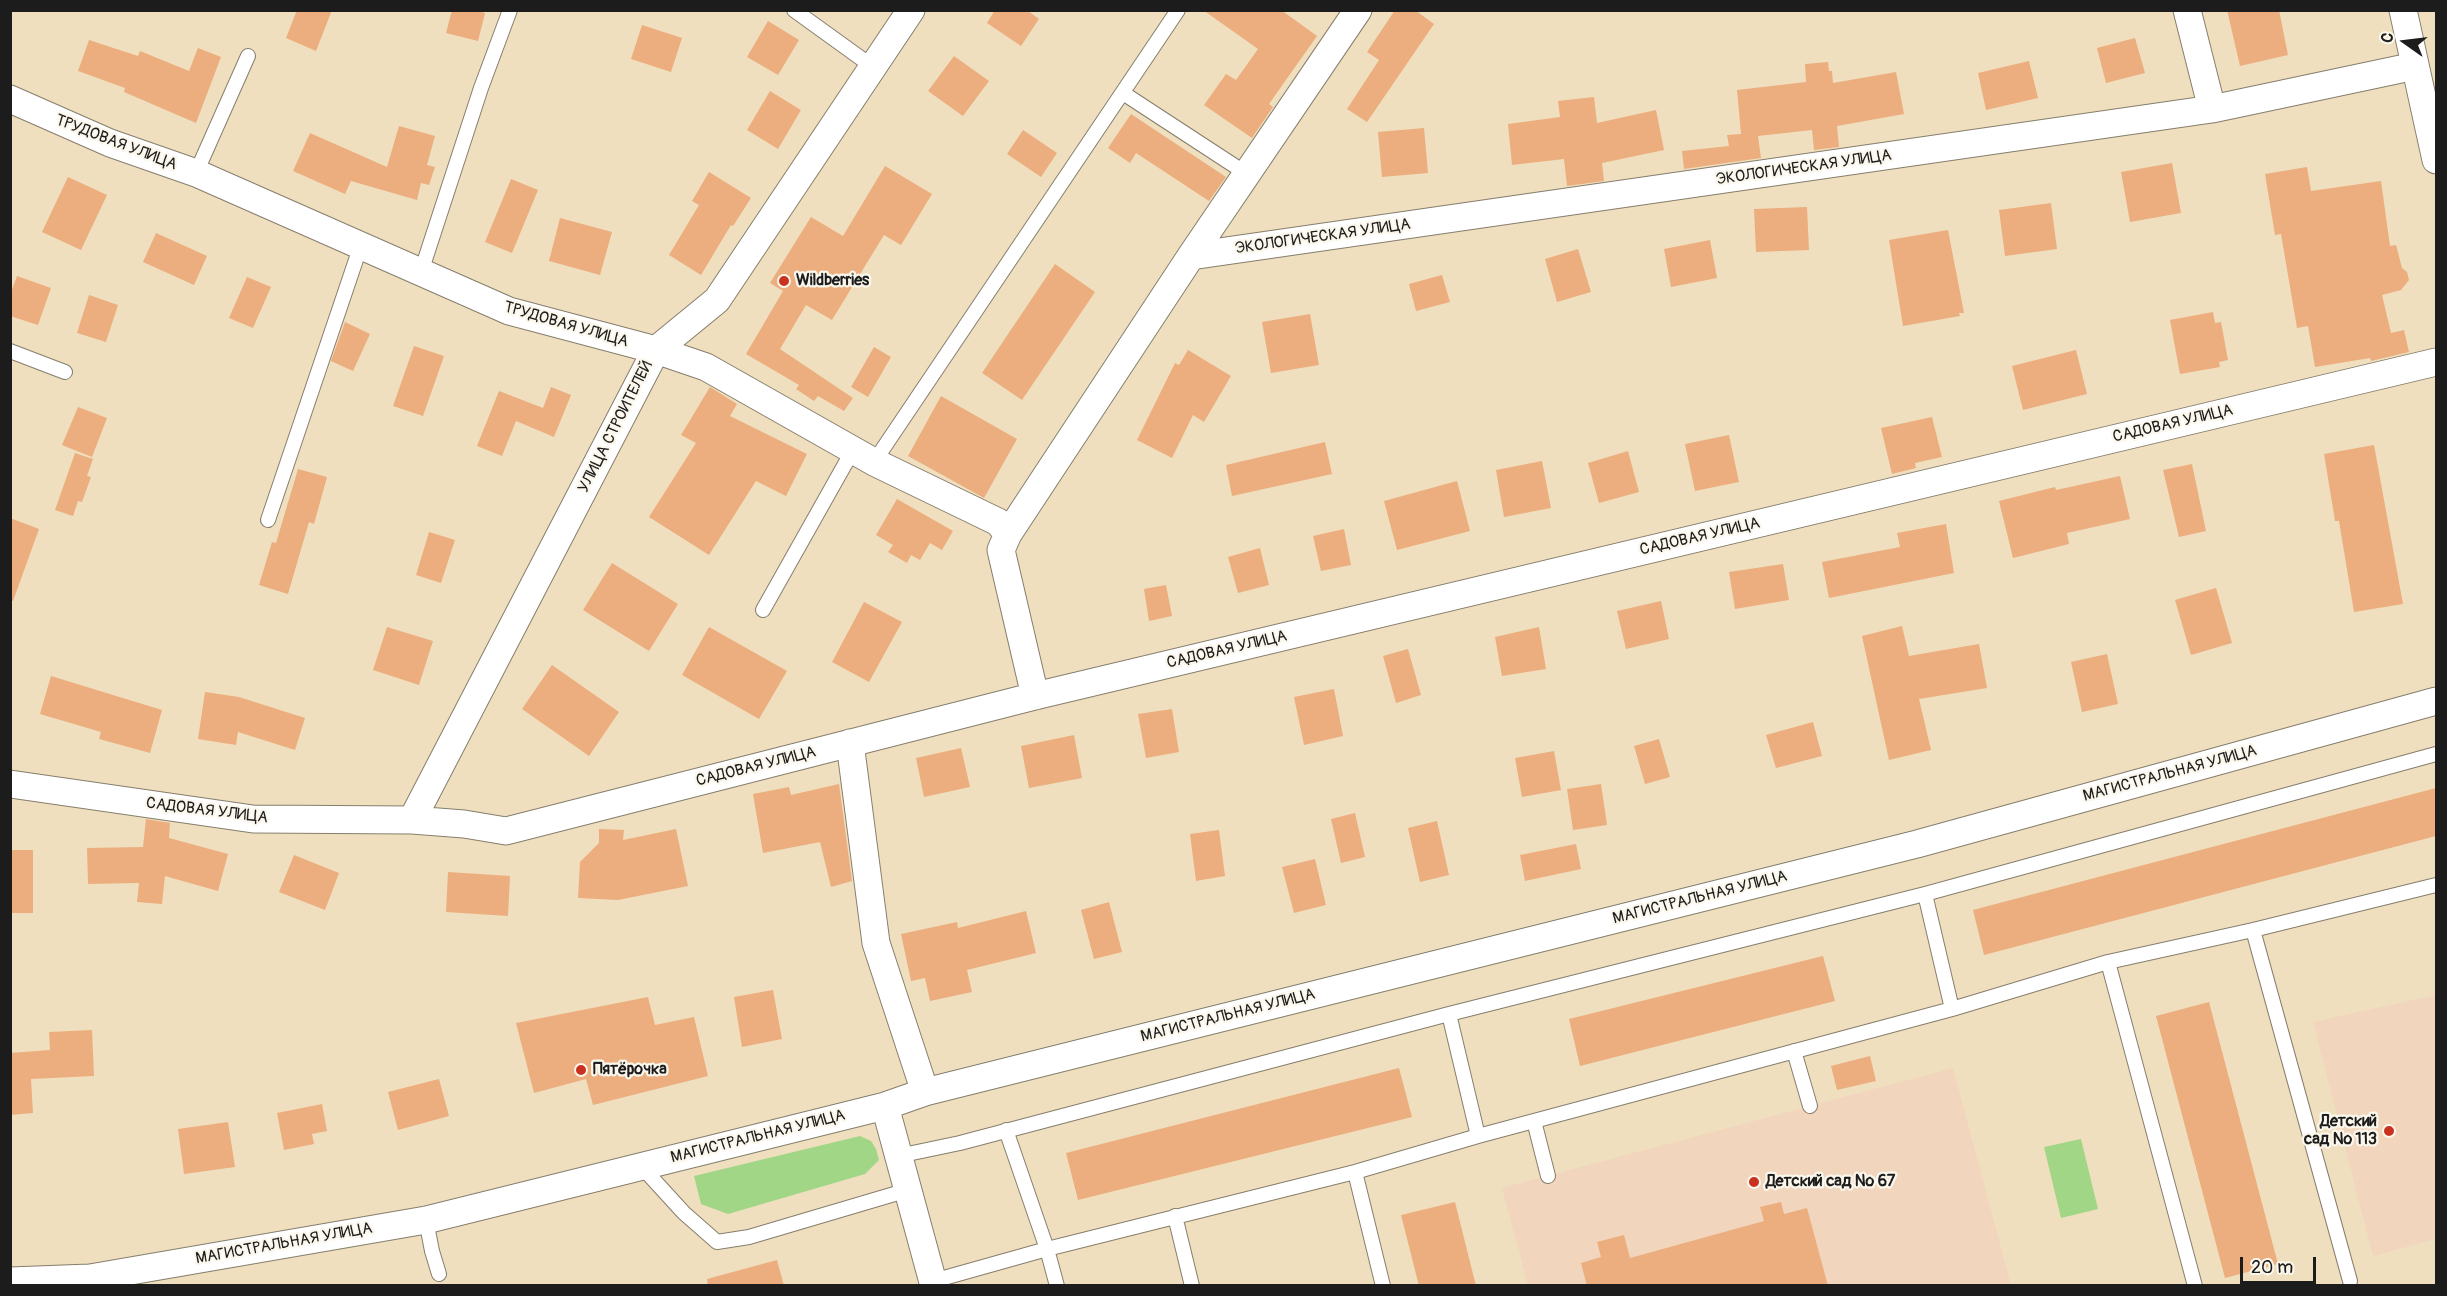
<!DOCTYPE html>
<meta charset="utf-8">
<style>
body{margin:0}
#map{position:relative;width:2447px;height:1296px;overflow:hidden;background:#efdfbe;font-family:Pangolin,sans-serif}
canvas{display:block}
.frame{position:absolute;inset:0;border:12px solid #1c1c1c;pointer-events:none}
.north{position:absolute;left:2375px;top:12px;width:60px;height:60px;-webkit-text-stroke:4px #fbf7ec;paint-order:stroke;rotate:284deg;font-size:16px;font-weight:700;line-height:24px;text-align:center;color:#1c1c1c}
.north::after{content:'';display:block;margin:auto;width:21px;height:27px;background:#1c1c1c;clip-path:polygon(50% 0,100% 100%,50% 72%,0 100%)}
.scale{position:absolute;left:2240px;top:1257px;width:76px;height:27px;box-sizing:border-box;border:3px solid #1c1c1c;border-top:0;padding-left:8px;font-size:18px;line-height:21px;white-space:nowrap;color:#1c1c1c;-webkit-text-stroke:4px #fbf7ec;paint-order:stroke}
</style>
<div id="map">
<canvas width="2447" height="1296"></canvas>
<div class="frame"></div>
<div class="north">С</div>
<div class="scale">20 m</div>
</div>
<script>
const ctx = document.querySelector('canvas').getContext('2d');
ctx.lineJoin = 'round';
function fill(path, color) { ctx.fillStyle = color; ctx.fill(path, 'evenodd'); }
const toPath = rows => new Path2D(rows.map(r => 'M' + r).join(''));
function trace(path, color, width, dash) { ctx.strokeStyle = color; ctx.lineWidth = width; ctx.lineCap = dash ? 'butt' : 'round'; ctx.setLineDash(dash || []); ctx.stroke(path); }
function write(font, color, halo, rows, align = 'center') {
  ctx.font = font + ' Pangolin,sans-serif'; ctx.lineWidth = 4.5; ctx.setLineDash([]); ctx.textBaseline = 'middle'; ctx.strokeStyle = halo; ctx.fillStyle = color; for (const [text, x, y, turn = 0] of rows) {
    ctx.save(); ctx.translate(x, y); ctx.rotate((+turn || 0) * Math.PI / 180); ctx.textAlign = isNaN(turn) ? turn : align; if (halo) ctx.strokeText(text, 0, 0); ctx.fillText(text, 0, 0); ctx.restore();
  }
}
fill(toPath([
 [2436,995,2436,1239,2373,1256,2313,1022],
 [1953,1068,2011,1285,1528,1285,1502,1188]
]), '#f1d5bd');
fill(toPath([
 [860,1136,871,1141,876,1149,879,1160,865,1174,728,1214,701,1204,694,1176],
 [2081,1139,2098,1209,2061,1218,2044,1147]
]), '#a1d686');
fill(toPath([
 [297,10,332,10,316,51,286,38],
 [452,10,474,10,485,13,478,41,446,33],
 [995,10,1027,10,1039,19,1021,46,987,23],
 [1203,10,1281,10,1317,36,1269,104,1273,107,1252,138,1204,105,1226,74,1236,80,1258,49],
 [1395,10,1415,10,1434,24,1367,122,1347,109,1379,60,1367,52],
 [2227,10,2279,10,2288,55,2240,66],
 [768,21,799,40,778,75,747,57],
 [642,25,682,38,671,72,631,59],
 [2135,38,2145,73,2106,83,2097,48],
 [89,40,138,56,140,51,189,71,198,48,221,57,196,123,124,92,125,88,78,71],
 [954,56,989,81,963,116,928,91],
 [2029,61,2038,98,1986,110,1978,73],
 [1828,62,1829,71,1832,71,1833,83,1896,72,1904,114,1837,126,1839,147,1814,150,1812,130,1758,136,1761,158,1684,169,1682,151,1729,146,1727,135,1741,134,1737,90,1806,82,1805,64],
 [770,91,801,110,778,149,747,130],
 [1594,97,1597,123,1656,110,1664,150,1602,163,1604,181,1567,186,1564,159,1512,165,1508,124,1560,117,1558,101],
 [1131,114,1226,177,1209,201,1136,153,1130,163,1108,148],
 [399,126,435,136,427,165,435,167,429,185,421,183,417,200,351,181,345,194,293,171,310,133,387,167],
 [1424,128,1428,173,1382,177,1378,132],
 [1023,130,1057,153,1041,177,1007,154],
 [2172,163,2181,213,2130,222,2121,172],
 [885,166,932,194,901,245,884,235,832,320,806,305,780,349,853,398,844,411,818,396,814,401,796,389,799,385,746,354,783,291,770,283,811,217,843,236],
 [2307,167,2311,191,2381,181,2390,246,2396,245,2402,268,2407,272,2409,280,2401,290,2382,295,2391,333,2404,330,2409,352,2371,361,2370,358,2315,367,2308,326,2297,328,2281,234,2275,235,2265,174],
 [709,172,751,198,733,226,731,225,701,275,669,255,699,205,692,201],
 [68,177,107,195,81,250,42,232],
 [511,179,538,190,512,253,485,242],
 [2051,203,2057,249,2005,256,1999,210],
 [1807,207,1809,250,1756,252,1754,209],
 [560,218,612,232,600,275,549,261],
 [1948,230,1964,313,1959,313,1960,316,1903,326,1889,240],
 [156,233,207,256,194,285,143,262],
 [1710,240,1717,278,1671,287,1664,249],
 [1578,249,1591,292,1557,302,1545,259],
 [1055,264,1095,292,1022,400,982,373],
 [1442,275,1450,302,1416,311,1409,284],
 [17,276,51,288,38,325,10,316,10,295],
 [247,277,271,287,253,328,229,318],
 [89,295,118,305,106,342,77,333],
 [2213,312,2215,323,2221,322,2228,360,2219,362,2220,367,2180,374,2170,320],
 [1310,314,1319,365,1271,373,1262,322],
 [345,322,370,334,353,371,331,361],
 [414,346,444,356,423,416,393,406],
 [874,347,891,357,868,397,851,387],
 [1188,350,1231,376,1204,422,1193,415,1172,458,1137,440,1175,363,1179,365],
 [2076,350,2087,394,2023,410,2012,366],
 [551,387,571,395,554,437,516,421,502,456,477,446,499,391,543,408],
 [710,387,737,404,730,416,807,454,786,496,756,481,709,555,649,517,696,443,681,435],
 [941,396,1017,439,984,498,908,456],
 [78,407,107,418,92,457,62,445],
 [1932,417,1942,457,1915,463,1916,468,1892,474,1881,428],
 [1729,435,1739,482,1695,491,1685,444],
 [1325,442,1332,474,1232,496,1226,465],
 [2374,445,2403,604,2354,612,2339,521,2335,521,2324,454],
 [1628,451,1639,492,1599,503,1588,463],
 [75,453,93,459,87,476,91,477,82,502,78,501,73,516,55,510],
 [1542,461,1551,508,1504,517,1496,470],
 [2192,464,2206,531,2179,537,2163,470],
 [298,469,327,477,314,524,309,522,288,594,259,585,272,542,276,543],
 [2120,476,2130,519,2067,533,2069,544,2013,558,1999,501,2055,487,2056,490],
 [1457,481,1470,531,1397,550,1384,501],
 [897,499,953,531,942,550,930,543,920,560,911,555,907,563,888,552,893,545,876,535],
 [10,518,39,529,13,601,10,600],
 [1946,524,1954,573,1829,598,1822,562,1900,547,1897,533],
 [1344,529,1351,565,1321,571,1313,536],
 [429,532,455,540,441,583,416,575],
 [1260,548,1269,585,1238,593,1228,557],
 [612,563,678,604,649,651,583,610],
 [1783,564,1789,600,1735,609,1729,572],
 [1166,585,1172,616,1149,621,1144,589],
 [2216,588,2232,643,2191,655,2175,600],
 [1661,601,1669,639,1626,649,1617,611],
 [864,602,902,622,869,682,832,662],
 [1902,626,1909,656,1979,644,1987,688,1919,699,1931,750,1889,760,1862,636],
 [387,627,433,641,419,685,373,670],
 [709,627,787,671,759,719,682,675],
 [1539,627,1546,669,1502,676,1495,637],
 [1408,649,1421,695,1396,703,1383,656],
 [2107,654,2118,704,2082,712,2071,662],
 [552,665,619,712,589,756,522,709],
 [51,676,162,710,150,753,99,739,101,732,40,714],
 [1334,689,1343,736,1304,745,1294,697],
 [205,692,239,697,305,718,295,750,238,732,236,745,198,739],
 [1172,709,1179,752,1146,758,1138,714],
 [1813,722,1822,756,1776,768,1766,735],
 [1074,735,1082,778,1029,788,1021,746],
 [1659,739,1670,777,1645,784,1634,746],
 [961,748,970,787,924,797,916,758],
 [1554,751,1561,790,1522,797,1515,758],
 [839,784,852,881,831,887,820,842,763,853,753,794,789,787,791,795],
 [1601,784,1607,825,1573,830,1567,789],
 [2436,788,2436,836,1984,955,1973,910],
 [1355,813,1365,857,1341,863,1331,819],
 [146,819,170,823,169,838,228,854,218,891,165,876,162,904,137,902,139,883,88,884,87,848,143,847],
 [1437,821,1449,875,1420,882,1408,828],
 [599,829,624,830,623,840,676,829,688,886,618,900,578,898,580,862,599,843],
 [1219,830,1225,876,1196,881,1190,834],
 [1576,844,1581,869,1525,881,1520,855],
 [10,850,33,850,33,913,10,913],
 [294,855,339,873,325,910,279,892],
 [1315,859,1326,905,1294,913,1282,867],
 [448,872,510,876,508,916,446,912],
 [1109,902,1122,952,1094,959,1081,910],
 [1026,911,1036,953,967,970,972,992,930,1001,925,978,911,981,901,934,957,922,958,928],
 [1823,956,1835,1001,1580,1066,1569,1019],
 [773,990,782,1039,742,1047,734,997],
 [648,997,655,1025,694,1017,708,1076,593,1105,586,1079,534,1093,516,1023],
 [2209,1002,2278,1264,2225,1278,2156,1016],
 [92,1030,94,1076,31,1079,33,1113,10,1115,10,1053,50,1050,49,1032],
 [1870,1056,1876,1081,1837,1090,1831,1066],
 [1399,1068,1412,1117,1078,1200,1066,1153],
 [439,1079,449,1116,398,1130,388,1092],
 [322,1104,327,1131,312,1134,314,1144,284,1150,277,1113],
 [228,1122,235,1167,184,1174,178,1129],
 [1455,1202,1476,1286,1419,1286,1401,1215],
 [1781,1202,1784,1214,1807,1208,1828,1286,1587,1286,1581,1263,1601,1257,1597,1242,1624,1235,1630,1258,1764,1221,1760,1207],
 [777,1260,784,1286,708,1286,707,1279]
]), '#ecae7e');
const service = toPath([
 [794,10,873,67],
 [1123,93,1247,174],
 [196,173,248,56],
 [421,272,481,88,510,10],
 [10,351,65,372],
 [874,462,1178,10],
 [268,520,361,245],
 [763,610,853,450],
 [1925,894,1952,1009],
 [2253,930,2350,1281],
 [2108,962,2195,1286],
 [1449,1014,1478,1136],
 [1794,1051,1810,1106],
 [1534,1121,1548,1176],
 [1006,1130,1047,1249,1057,1286],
 [898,1156,960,1143,1449,1014,1925,894,2436,754],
 [641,1166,684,1213,717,1242,749,1237,908,1190],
 [1355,1172,1383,1286],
 [1175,1216,1192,1286],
 [426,1220,432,1251,439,1274],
 [933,1281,1047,1249,1355,1172,1478,1136,1952,1009,2108,962,2253,930,2436,885]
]);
const minor = toPath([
 [2187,10,2212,109],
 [2403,10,2436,160],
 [10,99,110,143,196,173,509,311,656,350,706,367,874,462,998,522,1008,534],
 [1191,256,2212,109,2415,66],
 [1035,696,1001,550,1008,534,1191,256,1358,10],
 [850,743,876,943,925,1092],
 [10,784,253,819,412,820,464,824,506,831,1035,696,2436,362],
 [412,820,656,350,717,300,911,10],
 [885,1106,934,1286],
 [10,1281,90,1278,426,1220,885,1106,925,1092,1917,844,2436,701]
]);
trace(service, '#867e6d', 16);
trace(minor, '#867e6d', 29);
trace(service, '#fff', 14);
trace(minor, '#fff', 27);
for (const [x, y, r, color] of [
 [784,281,6,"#c8321e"],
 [581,1070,6,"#c8321e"],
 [2389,1131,6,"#c8321e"],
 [1754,1182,6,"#c8321e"]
]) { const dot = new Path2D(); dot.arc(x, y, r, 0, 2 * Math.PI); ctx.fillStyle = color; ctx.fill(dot); trace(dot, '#fbf7ec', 2); }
write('16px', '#1c1c1c', '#fbf7ec', [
 ["ТРУДОВАЯ УЛИЦА",116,143,21],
 ["ЭКОЛОГИЧЕСКАЯ УЛИЦА",1804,168,-8],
 ["ЭКОЛОГИЧЕСКАЯ УЛИЦА",1323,237,-8],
 ["ТРУДОВАЯ УЛИЦА",566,325,16],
 ["САДОВАЯ УЛИЦА",2173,424,-13],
 ["УЛИЦА СТРОИТЕЛЕЙ",616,427,-63],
 ["САДОВАЯ УЛИЦА",1700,537,-13],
 ["САДОВАЯ УЛИЦА",1227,650,-13],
 ["САДОВАЯ УЛИЦА",756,767,-14],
 ["МАГИСТРАЛЬНАЯ УЛИЦА",2170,774,-15],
 ["САДОВАЯ УЛИЦА",207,811,7],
 ["МАГИСТРАЛЬНАЯ УЛИЦА",1700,898,-14],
 ["МАГИСТРАЛЬНАЯ УЛИЦА",1228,1016,-14],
 ["МАГИСТРАЛЬНАЯ УЛИЦА",758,1137,-14],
 ["МАГИСТРАЛЬНАЯ УЛИЦА",284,1244,-10]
]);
write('bold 16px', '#1c1c1c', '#fbf7ec', [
 ["Wildberries",796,281],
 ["Пятёрочка",593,1070],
 ["Детский",2377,1122,"right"],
 ["сад № 113",2377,1140,"right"],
 ["Детский сад № 67",1766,1182]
], 'left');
</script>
